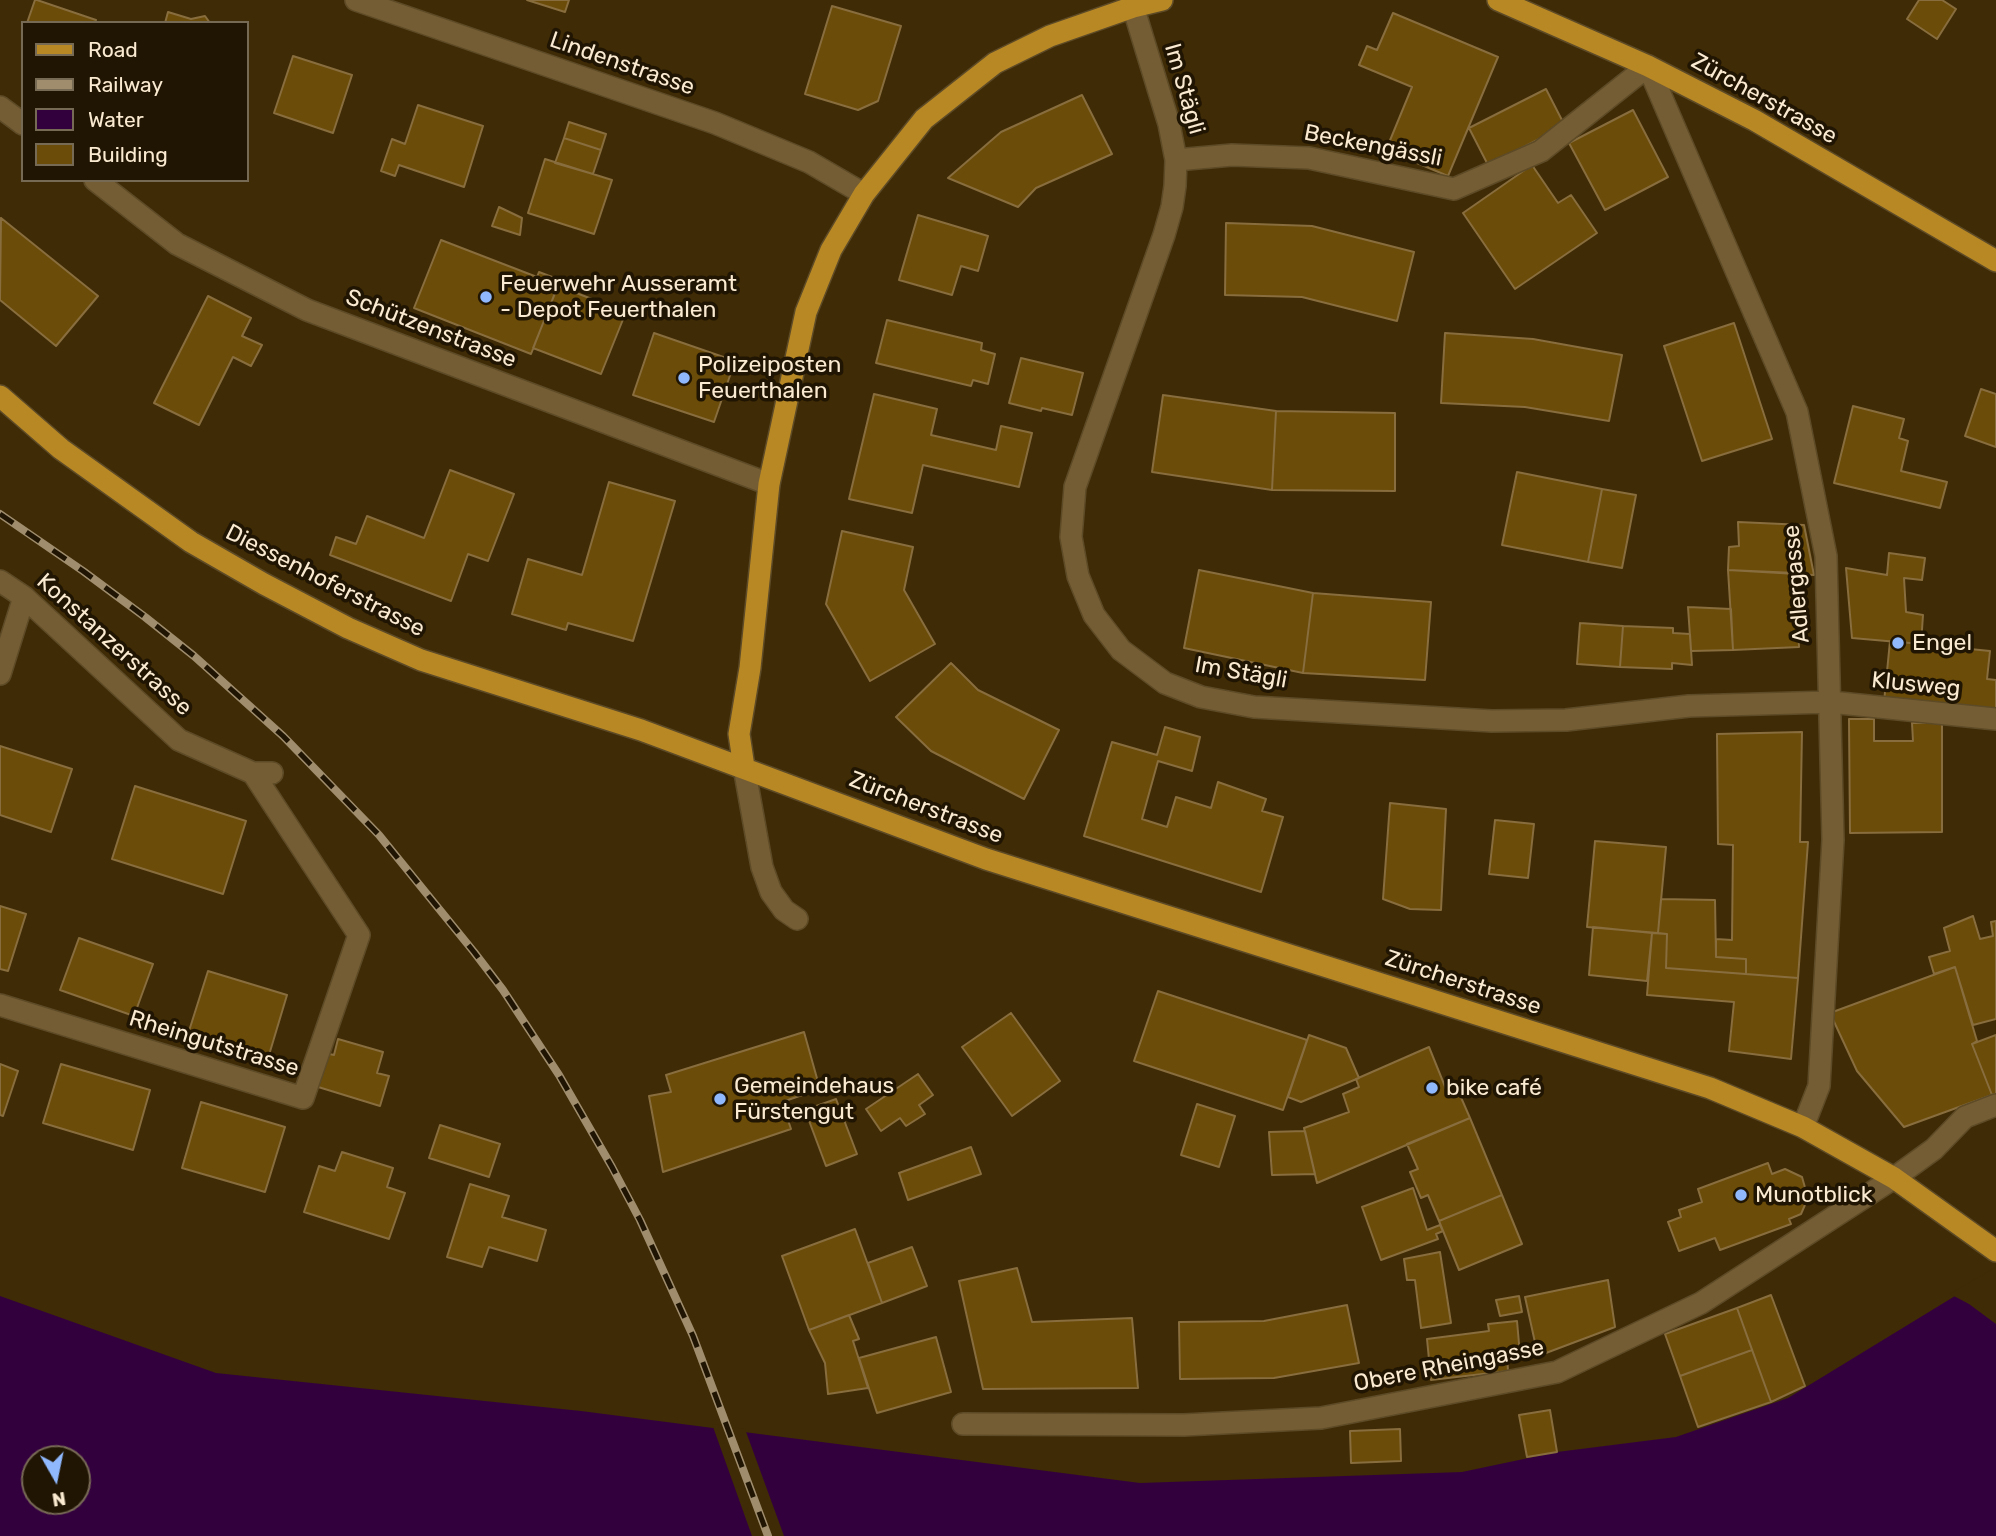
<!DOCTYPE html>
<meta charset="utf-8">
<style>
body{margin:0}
#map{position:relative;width:1996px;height:1536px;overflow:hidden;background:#3f2b05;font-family:Rubik,sans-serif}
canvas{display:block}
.legend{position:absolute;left:21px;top:21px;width:228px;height:161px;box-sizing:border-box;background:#201503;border:2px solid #776a55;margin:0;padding:9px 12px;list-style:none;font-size:21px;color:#faead1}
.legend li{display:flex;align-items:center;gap:14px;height:35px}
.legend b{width:35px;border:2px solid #776a55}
.north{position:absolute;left:21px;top:1445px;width:70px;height:70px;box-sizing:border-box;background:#201503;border:2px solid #776a55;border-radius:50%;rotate:171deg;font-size:19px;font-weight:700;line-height:28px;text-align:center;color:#faead1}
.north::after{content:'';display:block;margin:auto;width:24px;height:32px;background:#8fb8fd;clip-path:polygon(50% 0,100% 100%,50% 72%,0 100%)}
</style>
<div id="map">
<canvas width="1996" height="1536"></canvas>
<ul class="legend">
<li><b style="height:9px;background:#b88825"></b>Road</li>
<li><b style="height:9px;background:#9f8d6e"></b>Railway</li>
<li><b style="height:19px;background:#33003e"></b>Water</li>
<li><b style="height:19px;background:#6b4c08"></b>Building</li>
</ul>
<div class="north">N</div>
</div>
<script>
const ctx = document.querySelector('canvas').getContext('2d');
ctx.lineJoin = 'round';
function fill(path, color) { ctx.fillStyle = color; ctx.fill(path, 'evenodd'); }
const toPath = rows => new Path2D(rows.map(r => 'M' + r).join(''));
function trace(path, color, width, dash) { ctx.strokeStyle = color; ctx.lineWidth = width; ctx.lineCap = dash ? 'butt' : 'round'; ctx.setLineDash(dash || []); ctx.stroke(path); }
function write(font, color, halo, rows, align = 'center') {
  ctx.font = font + ' Rubik,sans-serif'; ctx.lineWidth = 7; ctx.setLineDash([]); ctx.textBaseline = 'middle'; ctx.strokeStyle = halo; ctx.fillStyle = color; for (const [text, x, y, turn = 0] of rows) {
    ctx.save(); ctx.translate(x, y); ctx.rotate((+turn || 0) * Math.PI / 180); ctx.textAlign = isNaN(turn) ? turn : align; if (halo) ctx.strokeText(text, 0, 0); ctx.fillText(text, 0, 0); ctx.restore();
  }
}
fill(toPath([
 [1996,1271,1996,1536,0,1536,0,1296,216,1373,581,1411,1140,1483,1462,1472,1557,1452,1676,1437,1788,1398],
 [35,1459,77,1459,77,1501,35,1501]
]), '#33003e');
fill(toPath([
 [1996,1267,1996,1324,1969,1304,1950,1294],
 [712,1424,745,1429,784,1536,752,1536]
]), '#3f2b05');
const building = toPath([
 [35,0,37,0,96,20,95,23,27,23,35,0],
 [527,0,569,0,565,12,527,0],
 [1919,0,1942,0,1956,9,1937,39,1907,19,1919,0],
 [832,6,901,26,878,101,858,110,805,94,832,6],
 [168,12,191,19,205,16,210,23,165,23,168,12],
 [1393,13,1498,57,1448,176,1386,150,1412,87,1359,65,1367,46,1377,50,1393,13],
 [293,56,352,75,333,133,274,113,293,56],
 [1546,89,1565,126,1488,165,1469,128,1546,89],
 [1082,95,1112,154,1036,188,1018,207,948,178,1001,132,1082,95],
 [418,105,483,126,464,187,399,165,395,176,381,171,392,139,405,144,418,105],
 [1633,110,1668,177,1605,210,1569,143,1633,110],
 [569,122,606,134,601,150,564,138,569,122],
 [564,138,601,150,593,174,555,163,564,138],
 [545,159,612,180,594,234,528,213,545,159],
 [1532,165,1558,203,1571,195,1597,233,1515,289,1463,213,1532,165],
 [499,207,522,218,520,235,492,226,499,207],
 [918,215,988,236,978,271,961,266,952,295,899,280,918,215],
 [1,218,98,296,56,346,0,300,1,218],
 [1226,223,1312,226,1414,252,1397,321,1302,297,1225,295,1226,223],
 [441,240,537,277,539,272,560,280,531,354,414,308,441,240],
 [558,286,626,312,601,374,533,348,558,286],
 [208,296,251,318,242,336,262,345,251,366,233,357,199,425,154,403,208,296],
 [887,320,982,343,981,350,995,354,988,384,973,380,971,386,876,363,887,320],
 [1734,323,1772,439,1702,461,1664,346,1734,323],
 [654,333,735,361,714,422,633,395,654,333],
 [1445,333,1533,339,1622,355,1609,421,1525,407,1441,403,1445,333],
 [1021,358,1083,373,1072,415,1042,408,1041,411,1009,403,1021,358],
 [1981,389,1996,394,1996,447,1965,436,1981,389],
 [874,394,937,409,931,435,996,450,1001,426,1032,433,1019,487,923,465,912,513,849,499,874,394],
 [1163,395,1276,411,1272,490,1152,472,1163,395],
 [1853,406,1904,419,1899,438,1908,441,1901,471,1947,482,1940,508,1834,483,1853,406],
 [1276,411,1395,413,1395,491,1272,490,1276,411],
 [450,470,514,494,488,561,468,554,451,601,330,555,336,537,356,544,367,516,424,538,450,470],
 [1517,472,1602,489,1588,562,1502,545,1517,472],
 [609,482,675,501,633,641,568,623,566,630,512,614,528,559,582,575,609,482],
 [1602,489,1636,495,1622,568,1588,562,1602,489],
 [1738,522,1804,525,1814,575,1728,570,1729,547,1739,546,1738,522],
 [842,531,913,547,904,590,935,644,870,681,826,604,842,531],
 [1889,553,1925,558,1922,580,1904,578,1906,612,1923,615,1921,644,1852,638,1846,568,1887,575,1889,553],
 [1199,570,1313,593,1303,673,1184,648,1199,570],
 [1728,570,1796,573,1799,647,1733,650,1728,570],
 [1313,593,1431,602,1425,680,1303,673,1313,593],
 [1688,607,1731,609,1733,650,1691,651,1688,607],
 [1580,623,1623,626,1620,667,1577,664,1580,623],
 [1623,626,1673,628,1673,633,1690,634,1692,665,1672,663,1672,669,1620,667,1623,626],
 [1890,641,1990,651,1987,679,1996,680,1996,713,1884,702,1890,641],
 [951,663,978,690,1059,730,1024,799,931,751,896,717,951,663],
 [1849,719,1874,719,1874,741,1913,741,1912,723,1942,723,1942,832,1850,833,1849,719],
 [1165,727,1200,737,1192,771,1158,761,1142,819,1167,827,1176,797,1211,808,1218,782,1266,799,1262,811,1283,817,1261,892,1084,836,1112,742,1157,755,1165,727],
 [1802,732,1800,842,1808,842,1798,978,1746,974,1746,959,1716,957,1716,939,1732,940,1733,845,1718,844,1717,734,1802,732],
 [0,746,72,769,51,832,0,815,0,746],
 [135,786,246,821,223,894,112,859,135,786],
 [1390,803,1446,809,1441,910,1410,909,1383,899,1390,803],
 [1495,820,1534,824,1528,878,1489,874,1495,820],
 [1595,841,1666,847,1658,933,1587,927,1595,841],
 [1661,899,1715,900,1716,957,1746,959,1746,974,1666,968,1667,934,1658,933,1661,899],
 [0,906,26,914,8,971,0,969,0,906],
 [1973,916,1980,939,1993,936,1991,922,1996,921,1996,1019,1973,1025,1955,967,1934,974,1929,957,1950,951,1944,928,1973,916],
 [1593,927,1652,933,1647,981,1589,975,1593,927],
 [1652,933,1667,934,1666,968,1798,978,1791,1059,1729,1051,1734,1002,1647,995,1652,933],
 [79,938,153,964,134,1016,60,990,79,938],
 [1955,967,1977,1041,1972,1044,1992,1095,1904,1127,1857,1071,1830,1013,1955,967],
 [208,971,287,995,269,1055,189,1031,208,971],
 [1158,991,1307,1040,1283,1110,1134,1061,1158,991],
 [1011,1013,1060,1081,1012,1116,962,1047,1011,1013],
 [804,1032,820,1089,782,1102,791,1129,663,1172,649,1096,671,1092,666,1075,804,1032],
 [1309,1035,1346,1048,1359,1078,1301,1102,1288,1097,1309,1035],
 [1996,1035,1996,1094,1992,1095,1972,1044,1996,1035],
 [338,1039,383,1052,377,1073,389,1076,380,1106,315,1086,325,1053,334,1055,338,1039],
 [1429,1047,1446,1089,1456,1086,1470,1118,1317,1183,1304,1128,1349,1112,1343,1094,1359,1087,1356,1079,1429,1047],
 [0,1064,18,1071,3,1116,0,1115,0,1064],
 [61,1064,150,1090,133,1150,43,1123,61,1064],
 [918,1074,933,1095,919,1105,925,1114,906,1126,900,1118,881,1131,866,1109,918,1074],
 [836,1099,857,1154,826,1166,805,1110,836,1099],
 [201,1102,285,1127,265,1192,182,1168,201,1102],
 [1197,1104,1235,1116,1219,1167,1181,1155,1197,1104],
 [1470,1118,1502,1195,1439,1221,1428,1195,1421,1198,1410,1172,1418,1169,1407,1144,1470,1118],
 [440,1125,500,1144,489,1177,429,1158,440,1125],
 [1305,1131,1315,1174,1272,1175,1269,1132,1305,1131],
 [971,1147,981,1174,908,1200,899,1173,971,1147],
 [342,1152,393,1168,387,1187,405,1193,389,1239,304,1212,319,1166,335,1171,342,1152],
 [1768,1163,1772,1174,1785,1169,1802,1177,1808,1198,1801,1214,1789,1219,1791,1224,1720,1250,1715,1238,1679,1251,1668,1222,1681,1217,1679,1210,1702,1202,1698,1189,1768,1163],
 [470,1184,509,1196,502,1217,546,1230,537,1261,489,1247,482,1267,447,1257,470,1184],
 [1413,1188,1427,1230,1440,1225,1443,1231,1436,1234,1438,1239,1381,1260,1362,1207,1413,1188],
 [1502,1195,1522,1244,1459,1270,1439,1221,1502,1195],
 [855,1229,882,1303,809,1330,782,1256,855,1229],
 [912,1247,927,1286,882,1303,868,1263,912,1247],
 [1440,1252,1451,1323,1421,1328,1415,1280,1407,1280,1404,1259,1440,1252],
 [1017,1268,1032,1322,1132,1318,1138,1388,983,1389,959,1281,1017,1268],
 [1608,1280,1615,1327,1538,1356,1525,1297,1608,1280],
 [1771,1295,1805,1386,1771,1402,1737,1308,1771,1295],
 [1519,1296,1522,1312,1500,1316,1496,1300,1519,1296],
 [1347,1305,1359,1363,1274,1378,1180,1379,1179,1322,1264,1321,1347,1305],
 [1737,1308,1752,1350,1680,1376,1665,1334,1737,1308],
 [849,1315,859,1339,853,1341,868,1388,828,1394,825,1363,809,1330,849,1315],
 [1517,1321,1520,1355,1507,1356,1508,1371,1431,1380,1427,1339,1489,1331,1488,1324,1517,1321],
 [936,1337,951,1392,877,1413,859,1358,936,1337],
 [1752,1350,1771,1402,1698,1427,1680,1376,1752,1350],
 [1550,1410,1557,1452,1527,1457,1519,1415,1550,1410],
 [1400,1429,1401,1461,1351,1463,1350,1431,1400,1429]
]);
fill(building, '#6b4c08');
trace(building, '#886d3e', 2);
const minor = toPath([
 [356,0,715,123,809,162,864,194],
 [1131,0,1169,124,1176,160,1175,186,1172,207,1164,235,1075,487,1071,537,1078,576,1094,615,1121,650,1165,683,1201,697,1254,707,1492,721,1566,720,1689,706,1830,702,1996,719],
 [0,107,23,124],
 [1176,160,1232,155,1309,158,1454,189,1541,151,1648,66,1797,412,1826,556,1833,840,1819,1086,1803,1127],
 [95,180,177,244,307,310,769,484],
 [0,581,24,597,179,740,253,773,272,773],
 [0,674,24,597],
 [744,767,762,867,771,892,784,910,797,919],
 [0,1005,303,1098,359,935,253,773],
 [963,1424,1184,1425,1321,1418,1557,1372,1701,1303,1894,1178,1934,1149,1965,1117,1996,1105]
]);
const major = toPath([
 [1498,0,1648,66,1754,120,1996,261],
 [0,396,61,449,191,542,264,584,348,628,421,660,641,730,986,859,1710,1088,1803,1127,1894,1178,1996,1251],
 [744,767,739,734,750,668,769,484,806,312,831,250,864,194,924,119,995,63,1050,36,1133,7,1162,0]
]);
trace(minor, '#5d4a26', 24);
trace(major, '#5d4a26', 24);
trace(minor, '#745d34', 21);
trace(major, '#b88825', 21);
const rail = toPath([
 [0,514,83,571,145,617,194,656,283,736,379,835,474,952,503,990,559,1075,612,1167,640,1220,693,1336,768,1536]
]);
trace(rail, '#9f8d6e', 8);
trace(rail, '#201503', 5, [16]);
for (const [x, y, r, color] of [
 [486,297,7,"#8fb8fd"],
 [684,378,7,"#8fb8fd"],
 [1898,643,7,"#8fb8fd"],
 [1432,1088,7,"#8fb8fd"],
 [720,1099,7,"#8fb8fd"],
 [1741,1195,7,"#8fb8fd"]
]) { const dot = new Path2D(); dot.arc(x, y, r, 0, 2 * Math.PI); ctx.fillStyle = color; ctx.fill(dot); trace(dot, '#201503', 2.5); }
write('23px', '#faead1', '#201503', [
 ["Lindenstrasse",622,64,19],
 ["Im Stägli",1184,89,74],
 ["Zürcherstrasse",1764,99,29],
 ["Beckengässli",1373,146,11],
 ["Schützenstrasse",431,329,21],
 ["Diessenhoferstrasse",325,581,27],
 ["Adlergasse",1797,584,-95],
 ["Konstanzerstrasse",114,645,42],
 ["Im Stägli",1241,673,10],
 ["Klusweg",1916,685,6],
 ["Zürcherstrasse",926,808,21],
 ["Zürcherstrasse",1463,983,18],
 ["Rheingutstrasse",214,1044,17],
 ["Obere Rheingasse",1449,1366,-11]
]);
write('23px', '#faead1', '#201503', [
 ["Feuerwehr Ausseramt",500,284],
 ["- Depot Feuerthalen",500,310],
 ["Polizeiposten",698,365],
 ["Feuerthalen",698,391],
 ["Engel",1912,643],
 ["Gemeindehaus",734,1086],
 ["Fürstengut",734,1112],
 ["bike café",1446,1088],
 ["Munotblick",1755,1195]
], 'left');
</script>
